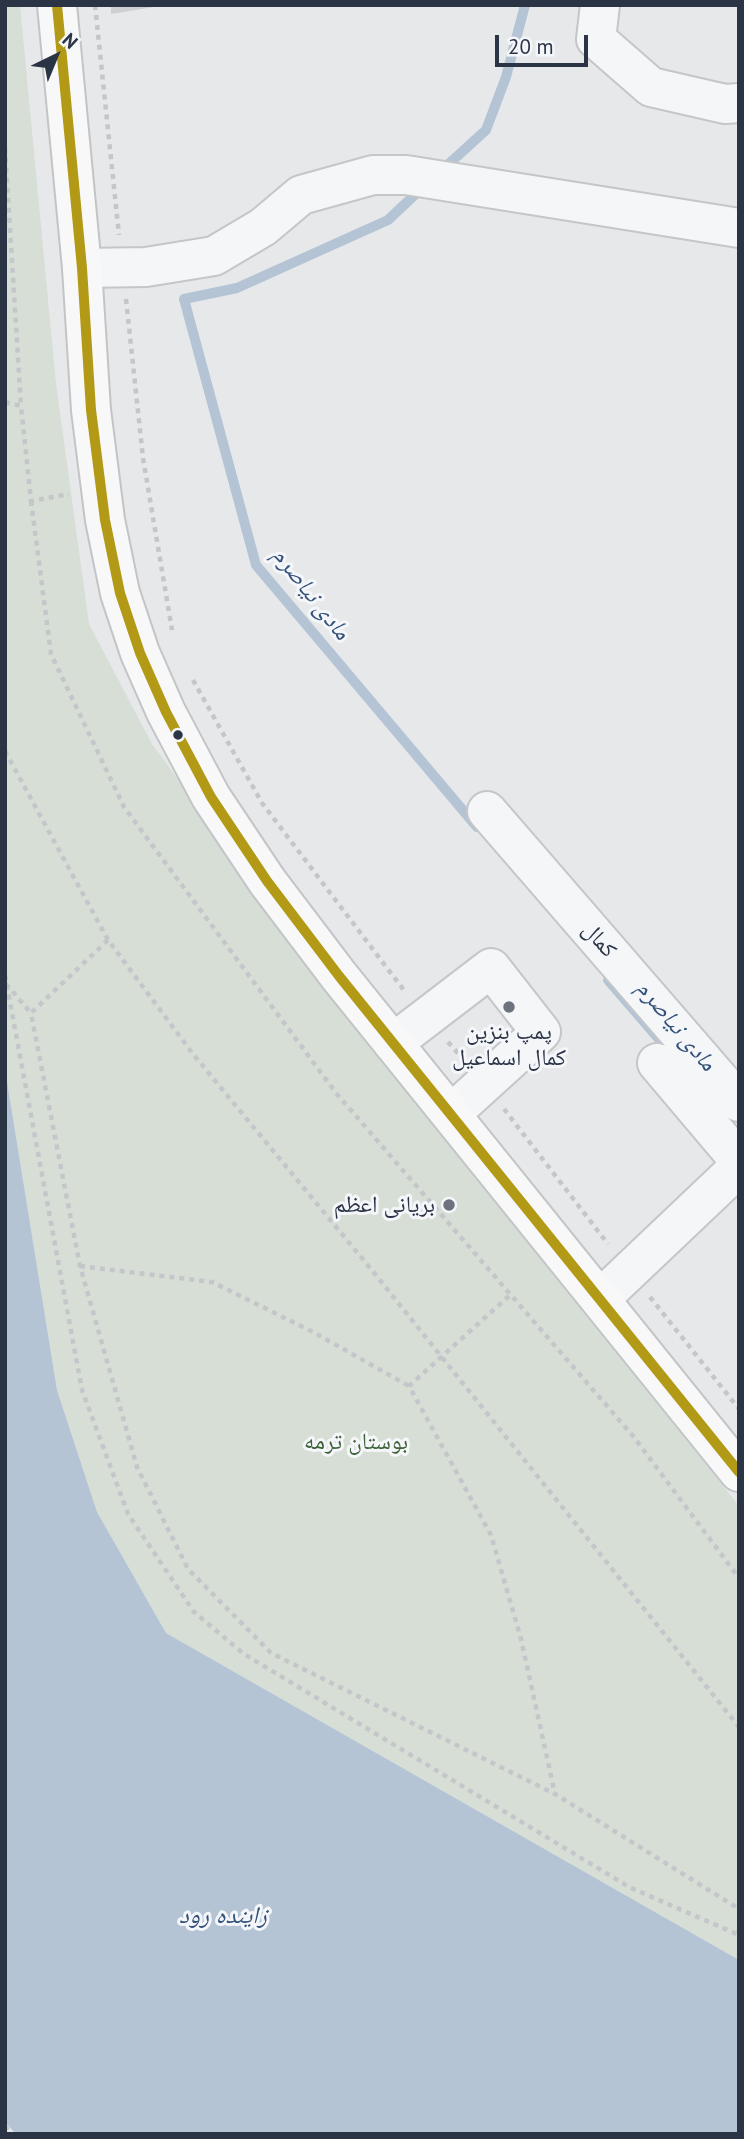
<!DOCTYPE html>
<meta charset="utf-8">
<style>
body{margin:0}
#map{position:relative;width:744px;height:2139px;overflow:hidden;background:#e6e8ea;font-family:"PT Sans",sans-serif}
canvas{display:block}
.frame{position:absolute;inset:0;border:7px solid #2b3445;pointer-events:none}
.north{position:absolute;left:21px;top:21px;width:70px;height:70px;-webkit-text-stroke:5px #f4f6f9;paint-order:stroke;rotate:43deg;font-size:19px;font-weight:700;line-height:28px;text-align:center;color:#2b3445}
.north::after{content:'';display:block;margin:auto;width:24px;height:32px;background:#2b3445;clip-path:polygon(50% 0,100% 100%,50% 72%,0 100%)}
.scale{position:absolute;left:495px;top:35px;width:93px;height:32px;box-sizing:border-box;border:4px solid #2b3445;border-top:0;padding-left:9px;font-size:21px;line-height:24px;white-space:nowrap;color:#2b3445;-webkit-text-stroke:5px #f4f6f9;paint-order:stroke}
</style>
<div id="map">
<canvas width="744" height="2139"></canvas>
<div class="frame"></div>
<div class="north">N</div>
<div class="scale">20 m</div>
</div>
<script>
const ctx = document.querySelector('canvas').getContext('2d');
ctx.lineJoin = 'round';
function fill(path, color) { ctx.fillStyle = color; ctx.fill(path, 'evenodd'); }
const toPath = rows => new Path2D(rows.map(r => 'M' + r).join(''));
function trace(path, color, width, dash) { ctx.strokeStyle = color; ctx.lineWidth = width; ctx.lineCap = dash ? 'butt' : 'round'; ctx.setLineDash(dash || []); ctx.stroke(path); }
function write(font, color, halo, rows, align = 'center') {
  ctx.font = font + ' "PT Sans","Noto Naskh Arabic",sans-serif'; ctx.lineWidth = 6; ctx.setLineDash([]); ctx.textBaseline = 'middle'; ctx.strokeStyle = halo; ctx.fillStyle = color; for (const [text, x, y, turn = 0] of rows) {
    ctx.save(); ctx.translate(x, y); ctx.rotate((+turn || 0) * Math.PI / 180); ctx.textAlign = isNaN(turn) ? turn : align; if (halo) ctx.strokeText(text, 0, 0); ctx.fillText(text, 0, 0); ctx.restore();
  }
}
fill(toPath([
 [5,5,20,5,56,384,89,624,152,744,448,1144,739,1506,739,1960,166,1633,97,1512,57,1390,5,1069]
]), '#d6ded6');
fill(toPath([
 [5,1069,57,1390,97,1512,166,1633,739,1960,739,2134,16,2134,5,2122]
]), '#b4c4d5');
trace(toPath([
 [441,171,486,130,506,77,525,5],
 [422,188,388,220,237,288,184,299,256,565,477,827],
 [608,980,671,1053]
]), '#b4c4d5', 10);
fill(toPath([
 [111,5,154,5,154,7,111,14]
]), '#ced0d3');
const minor = toPath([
 [600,5,596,39,651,87,725,104,739,103],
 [82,268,146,267,214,256,263,227,301,195,373,175,406,175,739,228],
 [487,811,739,1102],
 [393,1043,491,968,541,1032,452,1113],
 [657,1063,739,1160],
 [600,1299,739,1167]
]);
const major = toPath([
 [57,5,82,268,91,410,105,520,120,593,140,653,166,712,211,797,267,881,339,976,739,1472]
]);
trace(minor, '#c4c6c8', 42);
trace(major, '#c2c5c8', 42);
trace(toPath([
 [95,5,119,235],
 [5,148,21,406],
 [126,299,143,458,172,630],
 [5,402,21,406,31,501,69,494],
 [31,501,51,654,124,807,336,1093,633,1436,739,1578],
 [193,680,262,803,406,993],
 [5,751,108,940,193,1054,375,1274,739,1727],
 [108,940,31,1013,80,1266,137,1467,188,1569,271,1653,555,1794,739,1909],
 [5,975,82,1390,128,1514,194,1612,244,1654,629,1887,739,1935],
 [6,984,31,1013],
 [448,1042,463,1059],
 [504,1109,608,1244],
 [80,1266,212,1282,313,1332,409,1386],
 [509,1296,409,1386,491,1535,521,1639,555,1794],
 [650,1297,739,1409],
 [5,2126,12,2134]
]), '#c5c6ca', 4.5, [5, 5]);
trace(minor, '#f5f6f7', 38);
trace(major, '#f8f8f8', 38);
trace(toPath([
 [57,5,82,268,91,410,105,520,120,593,140,653,166,712,211,797,267,881,339,976,739,1472]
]), '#b29a17', 10);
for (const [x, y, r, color] of [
 [178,735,6,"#2b3445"],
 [509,1007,7,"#6c737f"],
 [449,1205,7,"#6c737f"]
]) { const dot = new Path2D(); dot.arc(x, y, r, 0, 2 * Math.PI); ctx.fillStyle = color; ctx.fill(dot); trace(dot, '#f4f6f9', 2.5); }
write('23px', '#2b3445', '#f4f6f9', [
 ["کمال",599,940,49]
]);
write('23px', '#2b3445', '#f4f6f9', [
 ["پمپ بنزین",509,1032],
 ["کمال اسماعیل",509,1058],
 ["بریانی اعظم",435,1205,"right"]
]);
write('23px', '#3f6138', '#f4f6f9', [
 ["بوستان ترمه",356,1442]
]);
write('italic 24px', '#34527a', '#f4f6f9', [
 ["مادی نیاصرم",311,594,52],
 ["مادی نیاصرم",676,1026,50],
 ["زاینده رود",223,1916]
]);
</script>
